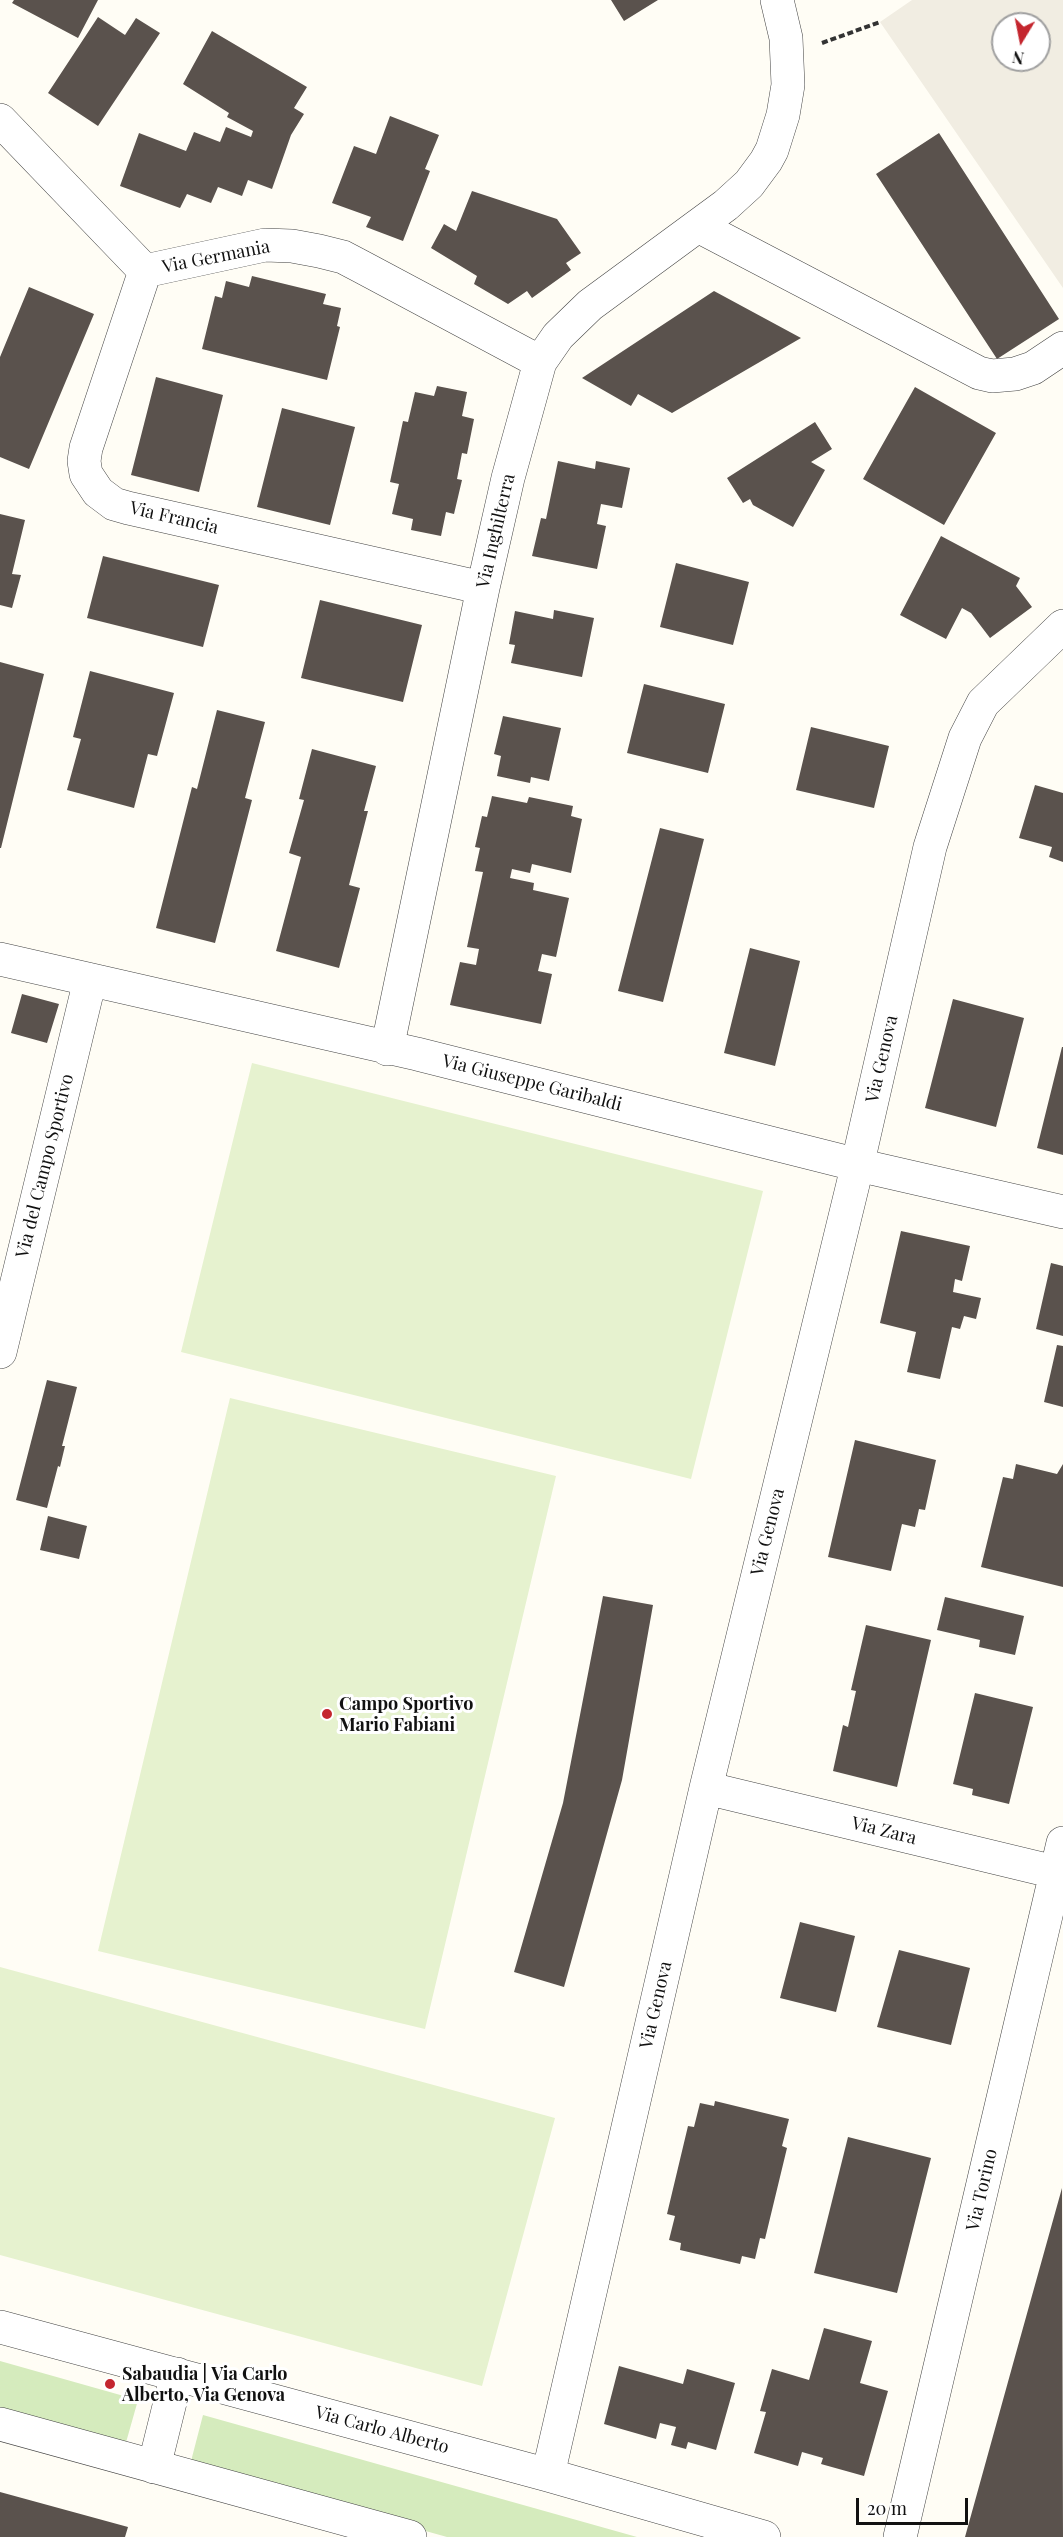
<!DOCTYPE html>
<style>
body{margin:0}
#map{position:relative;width:1063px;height:2537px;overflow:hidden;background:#fffdf5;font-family:"Playfair Display",serif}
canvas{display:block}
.north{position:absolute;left:991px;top:12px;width:60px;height:60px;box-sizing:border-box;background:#fff;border:2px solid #a0a0a0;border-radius:50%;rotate:190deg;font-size:16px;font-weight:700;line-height:24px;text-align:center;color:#111}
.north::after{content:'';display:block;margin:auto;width:21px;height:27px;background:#c4262e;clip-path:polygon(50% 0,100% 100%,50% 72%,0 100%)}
.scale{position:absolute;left:856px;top:2498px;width:112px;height:27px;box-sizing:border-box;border:3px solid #111;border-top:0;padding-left:8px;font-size:18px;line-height:21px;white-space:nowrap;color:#111;-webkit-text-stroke:4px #fff;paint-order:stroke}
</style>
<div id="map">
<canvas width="1063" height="2537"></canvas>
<div class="north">N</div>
<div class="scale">20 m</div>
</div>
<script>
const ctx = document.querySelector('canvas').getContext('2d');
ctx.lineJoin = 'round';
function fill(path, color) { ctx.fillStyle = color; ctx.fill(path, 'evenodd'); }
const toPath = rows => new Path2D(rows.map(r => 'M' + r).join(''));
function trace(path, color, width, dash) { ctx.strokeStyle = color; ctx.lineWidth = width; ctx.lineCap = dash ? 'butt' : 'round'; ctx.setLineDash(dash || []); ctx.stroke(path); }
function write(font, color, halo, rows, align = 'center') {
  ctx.font = font + ' "Playfair Display",serif'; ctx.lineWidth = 6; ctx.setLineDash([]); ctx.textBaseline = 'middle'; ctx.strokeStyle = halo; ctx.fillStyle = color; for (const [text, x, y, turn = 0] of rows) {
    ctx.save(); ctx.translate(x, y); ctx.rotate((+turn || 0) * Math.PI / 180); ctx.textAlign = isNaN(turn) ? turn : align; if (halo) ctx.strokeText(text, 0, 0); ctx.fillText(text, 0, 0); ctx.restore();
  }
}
fill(toPath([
 [0,2361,138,2400,125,2446,0,2410],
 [203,2415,637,2537,447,2537,190,2465]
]), '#d5ebbd');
fill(toPath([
 [252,1063,763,1191,691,1479,181,1352],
 [230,1398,556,1476,425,2029,98,1951],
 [0,1967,555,2118,482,2386,0,2255]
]), '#e6f2cf');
fill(toPath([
 [912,0,1063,0,1063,288,880,22],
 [1003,24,1039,24,1039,60,1003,60]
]), '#f1ede2');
fill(toPath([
 [14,0,98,0,78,38,12,3],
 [611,0,658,0,624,21],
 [98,17,125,35,136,18,160,33,98,126,48,93],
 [212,31,307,87,294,108,304,114,291,135,272,189,248,180,242,196,218,187,211,203,187,194,180,208,120,186,139,133,186,151,194,132,220,142,226,127,251,137,253,131,227,117,229,113,183,84],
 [390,116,439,135,425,169,430,171,403,241,366,227,371,217,332,203,354,146,376,154],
 [939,133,1059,319,997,359,876,174],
 [472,191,557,219,581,253,566,263,571,270,532,298,527,291,508,304,474,284,477,276,431,248,444,224,456,231],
 [252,276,326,294,323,304,341,308,337,326,340,327,327,380,202,349,215,296,222,298,226,281,249,287],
 [29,287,94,314,29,469,0,457,0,357],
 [714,291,801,338,672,413,638,394,631,406,582,378],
 [156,377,223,395,199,492,131,475],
 [437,386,467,392,462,416,474,419,467,454,462,453,457,479,462,480,454,514,446,512,441,536,411,530,413,519,392,514,399,484,390,482,403,421,408,422,415,392,434,396],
 [915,387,996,433,944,525,863,479],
 [282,408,355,427,330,525,257,507],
 [815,422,832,449,811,462,825,470,793,527,753,505,750,499,743,503,727,478],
 [558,461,595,469,596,461,630,468,622,508,601,504,597,524,606,526,597,569,532,556,541,518,546,519],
 [0,514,25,520,12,574,21,575,12,608,0,605],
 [941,536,1020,578,1016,586,1032,607,990,638,971,613,962,608,946,639,900,615],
 [103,556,219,585,203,647,87,618],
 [676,563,749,582,733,645,660,627],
 [320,600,422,625,403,702,301,678],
 [554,610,594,618,582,677,511,663,515,645,509,644,515,611,553,619],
 [0,662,44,674,1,848,0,848],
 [90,671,174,693,157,756,148,754,134,808,67,790,81,739,73,737],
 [644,684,725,704,708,773,627,753],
 [217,710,265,722,245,798,252,800,215,943,156,928,192,787,197,789],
 [503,716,561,728,549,781,531,777,530,783,497,776,501,756,494,754],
 [811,727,889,746,874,808,796,790],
 [312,749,376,766,364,811,368,811,349,885,360,888,339,968,276,951,301,857,289,853,304,800,299,799],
 [1035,785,1063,793,1063,862,1049,857,1052,847,1019,838],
 [492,796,527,803,529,797,573,806,571,816,582,819,571,873,532,864,530,873,512,869,510,878,534,883,533,890,569,898,556,957,542,954,538,971,552,974,541,1024,450,1005,460,962,476,965,479,949,467,947,483,872,475,871,480,848,475,847,482,816,487,817],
 [660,828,704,839,663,1002,618,991],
 [750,948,800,961,775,1066,724,1053],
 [22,994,59,1004,47,1043,11,1033],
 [953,999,1024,1018,996,1127,925,1108],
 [1062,1047,1063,1047,1063,1155,1037,1148],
 [901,1231,970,1246,962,1281,955,1279,953,1292,981,1298,976,1319,964,1316,960,1329,952,1327,940,1379,907,1372,916,1332,880,1323],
 [1051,1263,1063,1266,1063,1336,1036,1329],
 [1057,1345,1063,1346,1063,1407,1044,1402],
 [47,1380,77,1387,62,1446,65,1446,60,1467,58,1466,47,1508,16,1500],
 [855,1440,936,1460,925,1510,919,1509,915,1527,902,1524,891,1571,828,1557],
 [1016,1464,1057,1474,1063,1464,1063,1587,981,1567,1003,1477,1013,1479],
 [48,1516,87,1526,79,1559,40,1550],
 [603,1596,653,1605,622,1780,564,1987,514,1972,563,1803],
 [945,1597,1024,1616,1015,1655,979,1647,980,1640,937,1630],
 [866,1625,931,1640,897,1787,833,1771,843,1725,848,1727,856,1691,851,1690],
 [975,1693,1033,1707,1009,1804,972,1795,973,1789,953,1784],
 [800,1922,855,1936,836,2012,780,1998],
 [899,1950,970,1968,951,2045,877,2027],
 [715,2101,789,2119,782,2146,787,2148,765,2239,760,2238,755,2259,742,2256,740,2264,680,2250,681,2243,669,2240,675,2216,667,2214,688,2126,694,2127,700,2103,714,2106],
 [848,2137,931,2158,897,2293,814,2273],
 [1062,2188,1063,2537,965,2537,1016,2353],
 [824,2328,872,2341,860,2383,888,2391,864,2476,821,2464,823,2458,802,2452,798,2466,754,2453,766,2412,760,2411,772,2369,809,2380],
 [619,2366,683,2384,687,2369,735,2383,716,2450,688,2442,686,2449,671,2445,676,2427,660,2423,656,2439,604,2424],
 [0,2492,128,2527,125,2537,0,2537]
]), '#5a524d');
const minor = toPath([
 [0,120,145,271,265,245,292,246,319,251,343,257,362,267,540,362],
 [698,226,979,373,992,376,1015,374,1033,368,1063,348],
 [145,271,86,448,84,461,86,474,98,492,114,504,128,508,483,588],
 [0,959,417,1054,858,1165,1063,1212],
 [387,1049,483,588,508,478,540,362,558,336,590,305,726,205,749,184,766,161,772,150,783,115,788,85,786,38,777,0],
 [0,1352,90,980],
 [706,1788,1063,1874],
 [0,2327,548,2475,764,2537],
 [0,2424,410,2537],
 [154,2467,177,2374],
 [548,2475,706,1788,853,1184,930,847,965,738,983,703,1063,626],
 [900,2537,1063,1843]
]);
trace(minor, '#444', 34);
trace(toPath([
 [822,43,880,22]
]), '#333', 4, [6, 3]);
trace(minor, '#fff', 33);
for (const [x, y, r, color] of [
 [327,1714,6,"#c4262e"],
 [110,2384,6,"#c4262e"]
]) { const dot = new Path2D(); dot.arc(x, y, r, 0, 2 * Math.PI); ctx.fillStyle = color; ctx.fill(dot); trace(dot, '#fff', 2); }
write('18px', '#111', '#fff', [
 ["Via Germania",216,257,-11],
 ["Via Francia",174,518,13],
 ["Via Inghilterra",496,531,-77],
 ["Via Genova",882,1059,-77],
 ["Via Giuseppe Garibaldi",532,1083,14],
 ["Via del Campo Sportivo",45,1166,-76],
 ["Via Genova",768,1532,-76],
 ["Via Zara",884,1831,14],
 ["Via Genova",656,2005,-77],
 ["Via Torino",982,2190,-77],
 ["Via Carlo Alberto",382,2430,15]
]);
write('bold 18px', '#111', '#fff', [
 ["Campo Sportivo",339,1704],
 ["Mario Fabiani",339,1725],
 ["Sabaudia | Via Carlo",122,2374],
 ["Alberto, Via Genova",122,2395]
], 'left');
</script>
